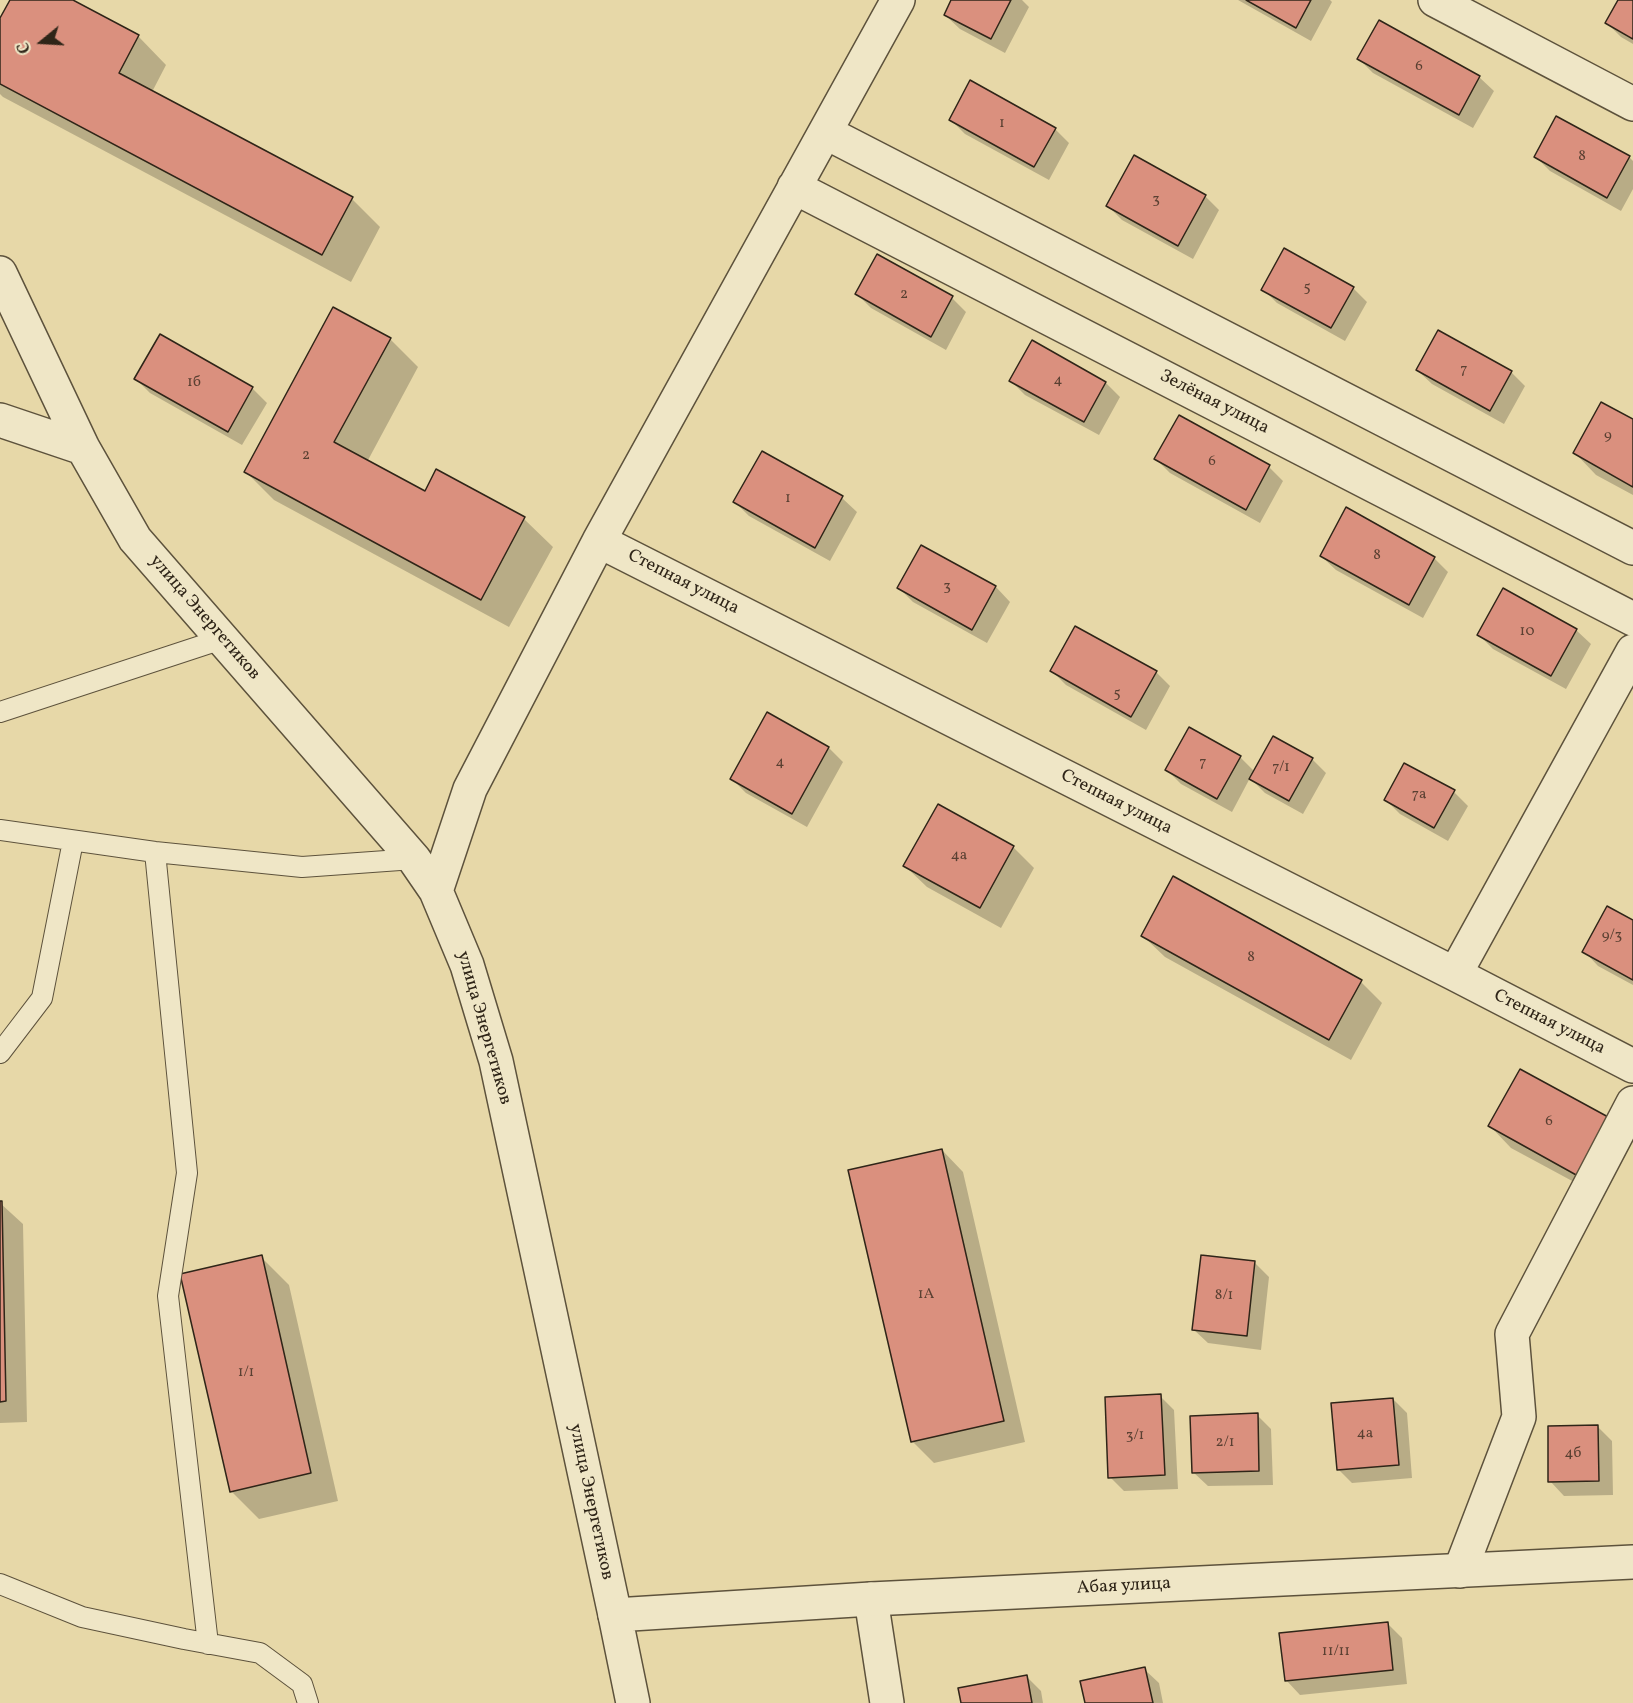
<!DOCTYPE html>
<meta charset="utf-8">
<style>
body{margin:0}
#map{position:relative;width:1633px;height:1703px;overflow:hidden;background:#e7d8a8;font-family:Vollkorn,serif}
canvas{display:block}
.north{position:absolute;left:12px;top:12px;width:60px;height:60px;-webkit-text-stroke:4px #efe6c6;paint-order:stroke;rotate:252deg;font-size:16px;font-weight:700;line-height:24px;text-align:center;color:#2f2518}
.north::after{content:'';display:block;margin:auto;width:21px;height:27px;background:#2f2518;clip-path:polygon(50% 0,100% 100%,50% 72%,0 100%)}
</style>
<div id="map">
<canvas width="1633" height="1703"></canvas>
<div class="north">С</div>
</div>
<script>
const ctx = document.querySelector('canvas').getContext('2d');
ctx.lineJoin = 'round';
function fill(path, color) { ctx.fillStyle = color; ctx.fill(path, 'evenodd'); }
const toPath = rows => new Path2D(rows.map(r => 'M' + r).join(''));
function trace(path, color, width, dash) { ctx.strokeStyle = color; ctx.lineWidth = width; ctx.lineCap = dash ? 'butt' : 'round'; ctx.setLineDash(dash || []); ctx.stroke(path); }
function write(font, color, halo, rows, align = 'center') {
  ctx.font = font + ' Vollkorn,serif'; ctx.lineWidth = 4.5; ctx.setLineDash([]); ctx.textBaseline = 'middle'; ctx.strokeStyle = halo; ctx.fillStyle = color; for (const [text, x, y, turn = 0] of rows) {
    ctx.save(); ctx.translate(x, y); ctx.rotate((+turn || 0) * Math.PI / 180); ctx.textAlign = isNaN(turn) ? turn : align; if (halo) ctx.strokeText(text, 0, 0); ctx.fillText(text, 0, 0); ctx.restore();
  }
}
fill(toPath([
 [11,0,70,0,138,36,166,65,152,92,352,199,380,227,351,282,3,97,0,94,0,21],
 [953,0,1022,0,1029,7,1005,53,960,29,945,15],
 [1238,0,1330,0,1332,2,1311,41],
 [1619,0,1633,0,1633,44,1621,37,1607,23],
 [1359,59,1479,77,1494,91,1473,128,1373,73],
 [951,120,1055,129,1069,143,1049,180,965,134],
 [1536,157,1629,157,1633,161,1633,189,1621,211,1550,171],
 [1205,196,1219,210,1193,259,1122,220,1108,206],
 [1353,288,1367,302,1345,341,1277,303,1263,289],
 [857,294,952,298,966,312,946,350,871,308],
 [160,336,252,388,267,403,242,445,150,393,136,379],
 [390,339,418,367,367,462,425,493,437,471,524,519,553,547,509,627,274,500,246,472],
 [1417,370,1511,372,1525,386,1504,424,1432,384],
 [1011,381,1106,383,1120,397,1099,435,1025,395],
 [1179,417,1269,467,1283,481,1260,523,1170,473,1156,459],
 [1633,421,1633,495,1596,475,1575,453],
 [762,453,842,498,857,512,830,561,749,516,735,502],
 [922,547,996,587,1010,602,987,643,913,602,899,588],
 [1321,556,1434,558,1448,572,1423,618,1336,570],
 [1503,590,1576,630,1591,644,1566,689,1493,649,1479,635],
 [1052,671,1156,672,1170,686,1146,730,1066,685],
 [767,714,829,748,843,762,807,827,746,793,732,779],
 [1240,757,1255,772,1312,759,1326,773,1303,814,1265,793,1250,778,1232,812,1181,784,1167,770],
 [1454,792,1468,806,1448,841,1400,814,1386,800],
 [1013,847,1034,868,1001,928,927,887,905,866],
 [1633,922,1633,985,1598,966,1584,951],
 [1143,936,1361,982,1382,1003,1351,1060,1165,957],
 [1521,1071,1600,1196,1511,1148,1490,1126],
 [942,1150,963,1172,1025,1442,934,1463,912,1441],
 [0,1203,23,1224,27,1422,0,1423],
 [261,1257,289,1285,338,1501,259,1519,231,1491],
 [1255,1263,1269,1277,1261,1350,1208,1343,1193,1329],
 [1160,1396,1174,1410,1178,1489,1124,1491,1110,1477],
 [1393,1399,1407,1413,1412,1478,1352,1483,1338,1469],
 [1257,1415,1271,1429,1273,1485,1208,1486,1193,1472],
 [1598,1427,1612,1441,1613,1495,1564,1496,1550,1481],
 [1388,1624,1402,1638,1407,1684,1300,1695,1286,1680],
 [1144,1669,1159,1683,1163,1703,1086,1703],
 [1027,1677,1041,1691,1043,1703,962,1703]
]), '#0003');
const building = toPath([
 [10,0,73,0,139,35,119,73,353,197,322,255,0,84,0,18,10,0],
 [951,0,1011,0,991,39,944,15,951,0],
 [1246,0,1311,0,1296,28,1246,0],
 [1618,0,1633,0,1633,39,1605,23,1618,0],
 [1379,20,1480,76,1459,115,1357,59,1379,20],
 [970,80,1056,128,1034,167,949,120,970,80],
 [1556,116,1630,156,1607,198,1534,157,1556,116],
 [1134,155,1206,195,1178,246,1106,206,1134,155],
 [1284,248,1354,287,1331,328,1261,290,1284,248],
 [877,254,953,296,931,337,855,294,877,254],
 [333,307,391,338,334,442,425,491,436,469,525,517,481,600,244,472,333,307],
 [1438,330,1512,371,1490,411,1416,370,1438,330],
 [160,334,253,387,228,432,134,379,160,334],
 [1032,340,1106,382,1084,422,1009,381,1032,340],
 [1601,402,1633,419,1633,487,1573,453,1601,402],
 [1179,415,1270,465,1246,510,1154,459,1179,415],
 [762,451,843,496,815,548,733,502,762,451],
 [1346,507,1435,557,1409,605,1320,556,1346,507],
 [921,545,996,586,972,630,897,588,921,545],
 [1503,588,1577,629,1551,676,1477,635,1503,588],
 [1075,626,1157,671,1131,717,1050,671,1075,626],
 [767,712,829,747,792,814,730,779,767,712],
 [1189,727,1241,756,1217,799,1165,770,1189,727],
 [1273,736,1313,758,1289,801,1249,779,1273,736],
 [1404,763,1455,790,1434,828,1384,800,1404,763],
 [938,804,1014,846,980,908,903,866,938,804],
 [1173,876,1362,980,1329,1040,1141,936,1173,876],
 [1607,906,1633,920,1633,980,1582,952,1607,906],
 [1520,1069,1610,1118,1578,1176,1488,1126,1520,1069],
 [942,1149,1004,1421,911,1442,848,1170,942,1149],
 [0,1201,2,1201,6,1401,0,1402,0,1201],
 [262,1255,311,1473,230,1492,180,1274,262,1255],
 [1201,1255,1255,1261,1247,1336,1192,1330,1201,1255],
 [1161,1394,1165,1475,1108,1478,1105,1397,1161,1394],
 [1393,1398,1399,1465,1337,1470,1331,1403,1393,1398],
 [1258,1413,1259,1471,1192,1473,1190,1416,1258,1413],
 [1598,1425,1599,1481,1548,1482,1548,1426,1598,1425],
 [1388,1622,1393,1670,1285,1681,1279,1633,1388,1622],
 [1145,1667,1153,1703,1085,1703,1080,1681,1145,1667],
 [1027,1675,1032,1703,961,1703,958,1688,1027,1675]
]);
fill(building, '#da907e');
trace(building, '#2f2518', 1.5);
const service = toPath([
 [0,712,222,639],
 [0,830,155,852,302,867,414,859],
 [155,852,187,1173,168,1296,208,1644],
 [0,1053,42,998,73,841],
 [0,1584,82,1617,184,1639,260,1653,302,1684,308,1703]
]);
const minor = toPath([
 [1435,0,1633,104],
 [825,132,1633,548],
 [794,187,1633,619],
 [0,273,83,448,135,539,414,859,436,891,467,965,496,1061,615,1615],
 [0,420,83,448],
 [599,541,1455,974,1633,1066],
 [436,891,470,789,599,541,898,0],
 [1455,974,1633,651],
 [1460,1571,1519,1417,1512,1334,1633,1103],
 [871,1599,887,1703]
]);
const tertiary = toPath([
 [633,1703,615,1615,871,1599,1633,1562]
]);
trace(service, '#5d523c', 22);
trace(minor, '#5d523c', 36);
trace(tertiary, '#5d523c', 36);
trace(service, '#efe6c6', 20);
trace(minor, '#efe6c6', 33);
trace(tertiary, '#efe6c6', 33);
write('15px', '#5a4032', null, [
 ["6",1419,67],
 ["1",1002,124],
 ["8",1582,157],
 ["3",1156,200],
 ["5",1307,288],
 ["2",904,295],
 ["7",1464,370],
 ["4",1058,381],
 ["1б",194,383],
 ["9",1608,436],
 ["2",306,456],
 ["6",1212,462],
 ["1",788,499],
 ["8",1377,556],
 ["3",947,587],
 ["10",1527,632],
 ["5",1117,694],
 ["4",780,763],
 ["7",1203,763],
 ["7/1",1281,768],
 ["7а",1419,795],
 ["4а",959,856],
 ["9/3",1612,936],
 ["8",1251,958],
 ["6",1549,1122],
 ["1А",926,1295],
 ["8/1",1224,1296],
 ["1/1",246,1373],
 ["4а",1365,1434],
 ["3/1",1135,1436],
 ["2/1",1225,1443],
 ["4б",1573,1454],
 ["11/11",1336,1652]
]);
write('18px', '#2f2518', '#efe6c6', [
 ["Зелёная улица",1214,403,27],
 ["Степная улица",683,583,27],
 ["улица Энергетиков",204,618,49],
 ["Степная улица",1116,803,27],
 ["Степная улица",1549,1023,27],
 ["улица Энергетиков",483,1028,74],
 ["улица Энергетиков",590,1502,78],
 ["Абая улица",1124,1587,-3]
]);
</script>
